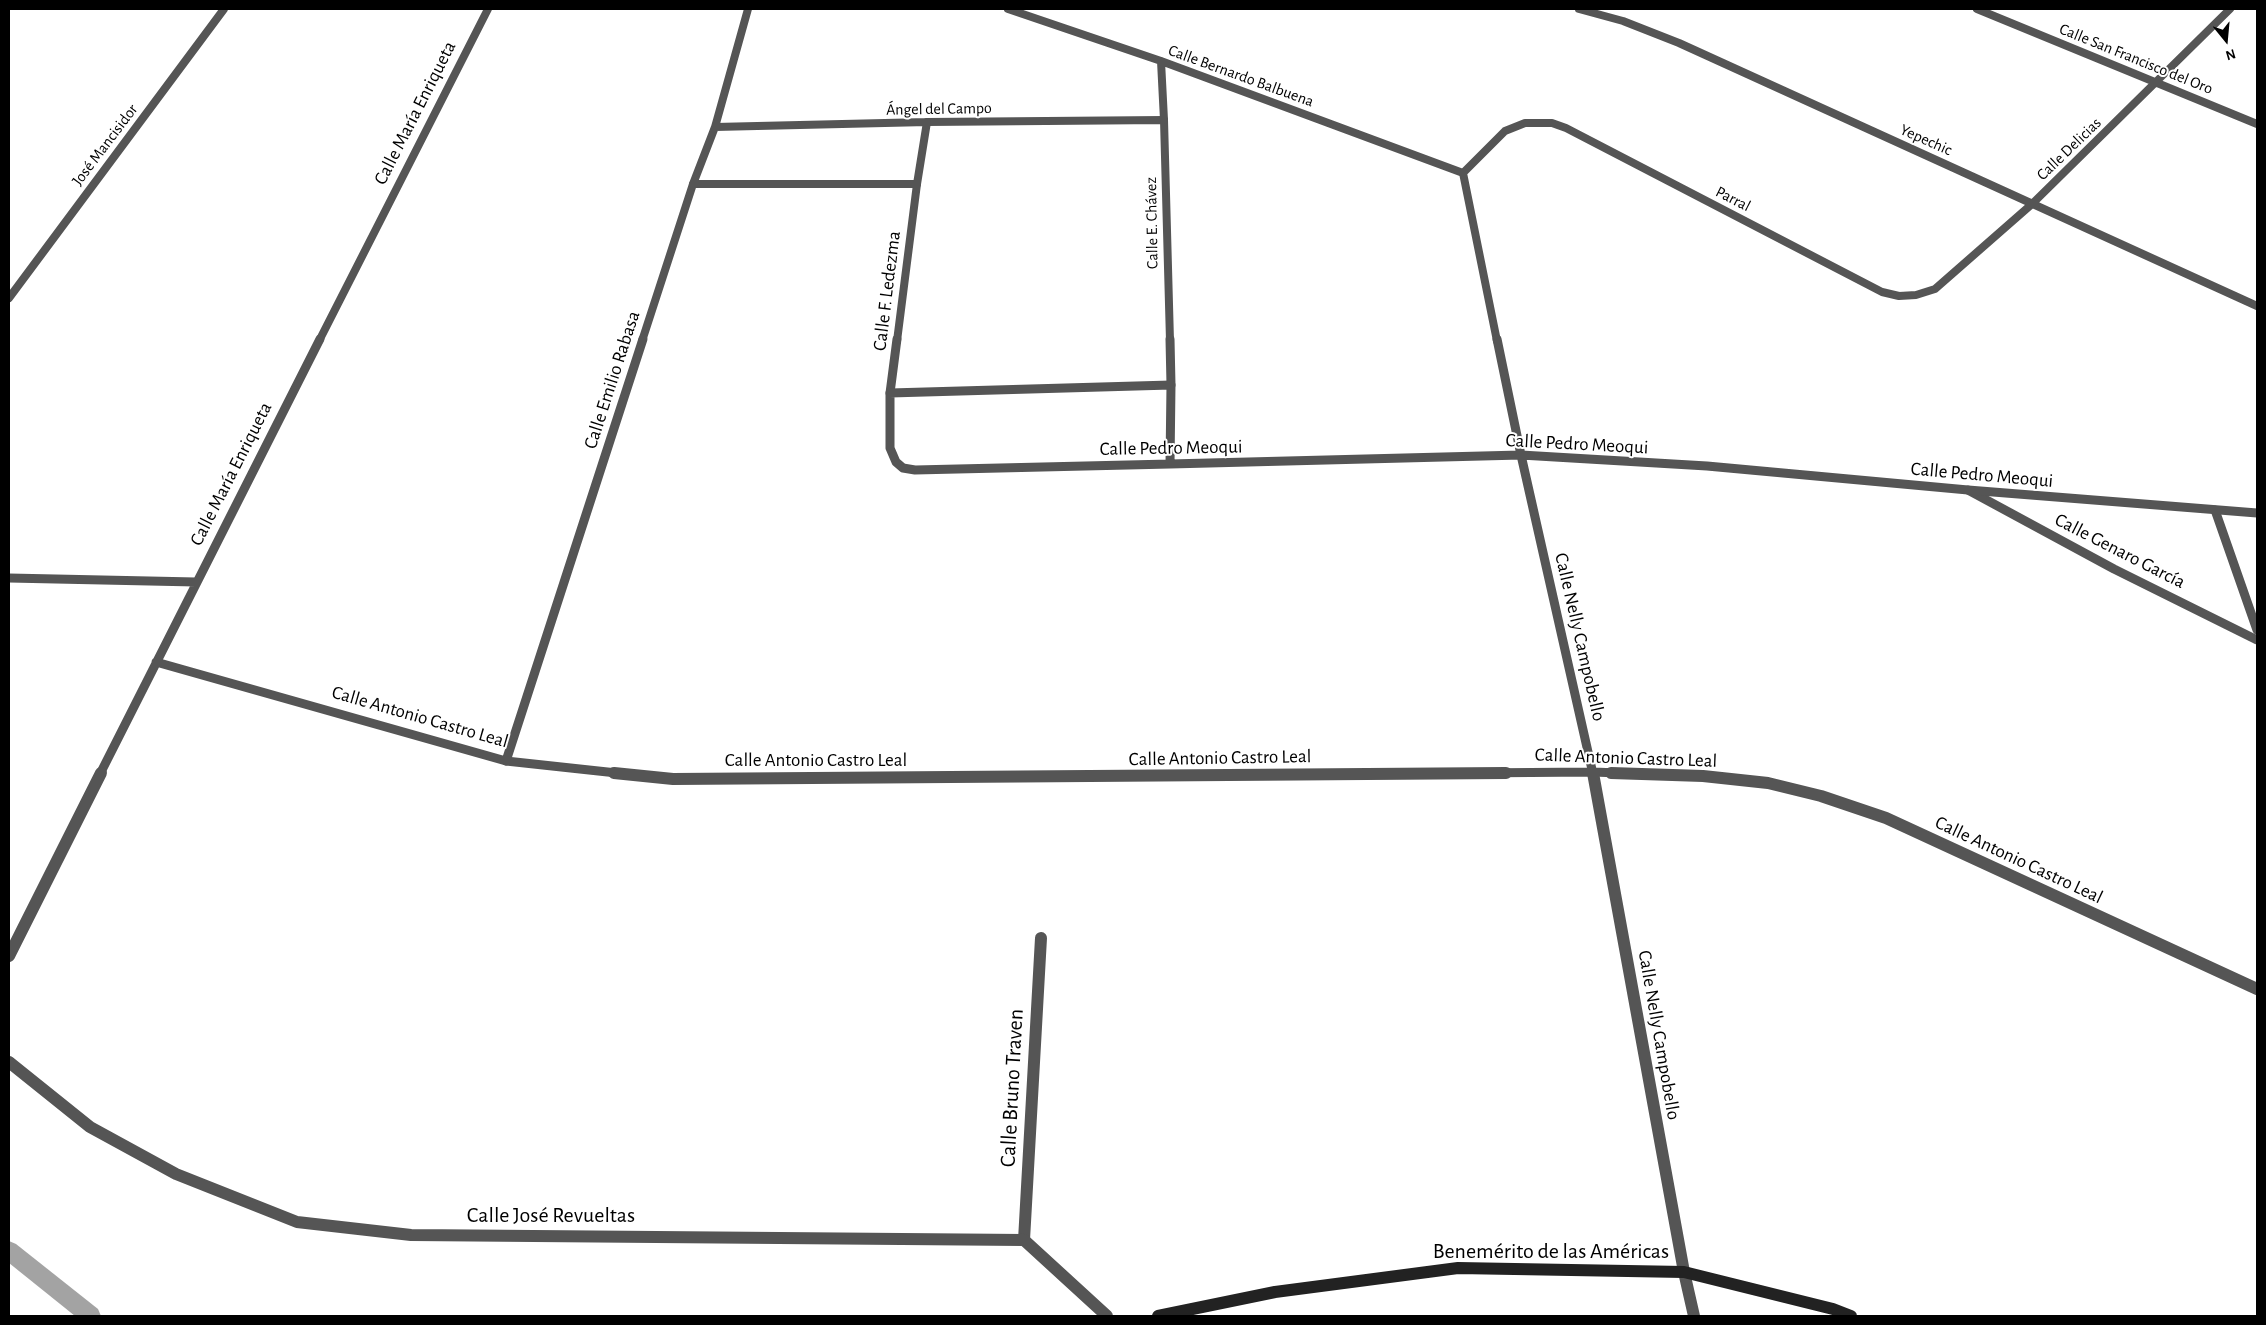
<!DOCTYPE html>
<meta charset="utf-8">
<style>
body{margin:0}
#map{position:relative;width:2266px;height:1325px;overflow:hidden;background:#fff;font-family:"Alegreya Sans",sans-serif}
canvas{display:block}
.frame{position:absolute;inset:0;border:10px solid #000;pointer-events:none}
.north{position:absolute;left:2201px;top:15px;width:50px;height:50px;-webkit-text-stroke:4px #fff;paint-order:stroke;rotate:163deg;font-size:14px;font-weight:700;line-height:20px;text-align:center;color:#000}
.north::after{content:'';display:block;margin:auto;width:18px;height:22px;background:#000;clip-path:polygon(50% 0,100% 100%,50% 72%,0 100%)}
</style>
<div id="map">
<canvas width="2266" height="1325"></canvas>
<div class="frame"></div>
<div class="north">N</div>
</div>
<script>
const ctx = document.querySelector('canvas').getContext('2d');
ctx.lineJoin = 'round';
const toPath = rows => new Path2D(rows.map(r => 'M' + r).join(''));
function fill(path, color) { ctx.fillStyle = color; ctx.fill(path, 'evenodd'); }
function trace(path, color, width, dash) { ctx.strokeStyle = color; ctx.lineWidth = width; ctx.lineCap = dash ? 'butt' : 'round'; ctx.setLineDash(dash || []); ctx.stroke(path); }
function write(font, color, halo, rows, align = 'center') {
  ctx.font = font + ' "Alegreya Sans",sans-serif'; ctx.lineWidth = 4; ctx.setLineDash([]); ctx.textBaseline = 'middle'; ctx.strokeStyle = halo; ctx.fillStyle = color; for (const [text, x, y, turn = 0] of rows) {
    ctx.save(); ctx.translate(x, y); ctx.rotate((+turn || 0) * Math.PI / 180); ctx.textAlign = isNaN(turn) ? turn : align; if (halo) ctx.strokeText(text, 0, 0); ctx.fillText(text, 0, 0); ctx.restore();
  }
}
fill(toPath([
 [9,1241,16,1244,98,1309,101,1316,75,1316,9,1263,9,1241]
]), '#a3a3a3');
trace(toPath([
 [927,122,1164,120,1170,341],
 [642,341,693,184],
 [897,341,917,184]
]), '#555', 8);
trace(toPath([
 [1170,339,1171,385],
 [890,393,897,339],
 [1968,490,2114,569,2257,640],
 [2215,510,2257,630],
 [506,761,643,339]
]), '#555', 9);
trace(toPath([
 [1024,1240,1041,938]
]), '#555', 12);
trace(toPath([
 [1008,9,1161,61,1463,173],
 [1579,9,1623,21,1679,43,2257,306],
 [1977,9,2257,124],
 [1161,61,1164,120],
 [927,122,917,184,693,184,715,127,927,122],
 [715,127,748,9],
 [1463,173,1497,341],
 [1463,173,1505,131,1525,123,1552,123,1566,128,1882,292,1899,296,1916,295,1935,289,2032,204,2230,9],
 [9,298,224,9],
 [319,341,488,9]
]), '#555', 8);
trace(toPath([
 [1497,339,1521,455,1593,774],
 [1171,385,1170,464,915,470,903,468,896,462,890,448,890,393,1171,385],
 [1170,464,1521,455,1707,466,1968,490,2257,513],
 [9,578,196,582],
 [156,662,506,761,626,774],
 [100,774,320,339],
 [1342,774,1593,772,1645,774]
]), '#555', 9);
trace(toPath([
 [614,773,673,779,1506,773],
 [1593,773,1684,1272,1694,1316],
 [1611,773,1703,776,1768,783,1821,796,1886,818,2257,989],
 [9,956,101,773],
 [9,1062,90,1127,176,1174,297,1222,411,1235,1024,1240,1107,1316]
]), '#555', 12);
trace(toPath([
 [1158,1316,1275,1292,1458,1268,1684,1272,1833,1309,1851,1316]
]), '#222', 12);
write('16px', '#000', '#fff', [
 ["Calle San Francisco del Oro",2136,59,22],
 ["Calle Bernardo Balbuena",1241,76,20],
 ["Ángel del Campo",939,109,-1],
 ["Yepechic",1926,140,24],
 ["José Mancisidor",105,145,-53],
 ["Calle Delicias",2069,149,-44],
 ["Parral",1733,199,27],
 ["Calle E. Chávez",1152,223,-91]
]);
write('19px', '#000', '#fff', [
 ["Calle María Enriqueta",415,113,-63],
 ["Calle F. Ledezma",887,291,-83],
 ["Calle Emilio Rabasa",612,380,-72],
 ["Calle Pedro Meoqui",1577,444,3],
 ["Calle Pedro Meoqui",1171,448,-1],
 ["Calle María Enriqueta",231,474,-63],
 ["Calle Pedro Meoqui",1982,475,5],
 ["Calle Genaro García",2120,551,27],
 ["Calle Nelly Campobello",1580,637,77],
 ["Calle Antonio Castro Leal",420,717,16],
 ["Calle Antonio Castro Leal",1220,758,-1],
 ["Calle Antonio Castro Leal",1626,758,2],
 ["Calle Antonio Castro Leal",816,760],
 ["Calle Antonio Castro Leal",2019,860,25],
 ["Calle Nelly Campobello",1659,1035,80]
]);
write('22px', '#000', '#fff', [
 ["Calle Bruno Traven",1012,1088,-87],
 ["Calle José Revueltas",551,1215],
 ["Benemérito de las Américas",1551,1251]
]);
</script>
